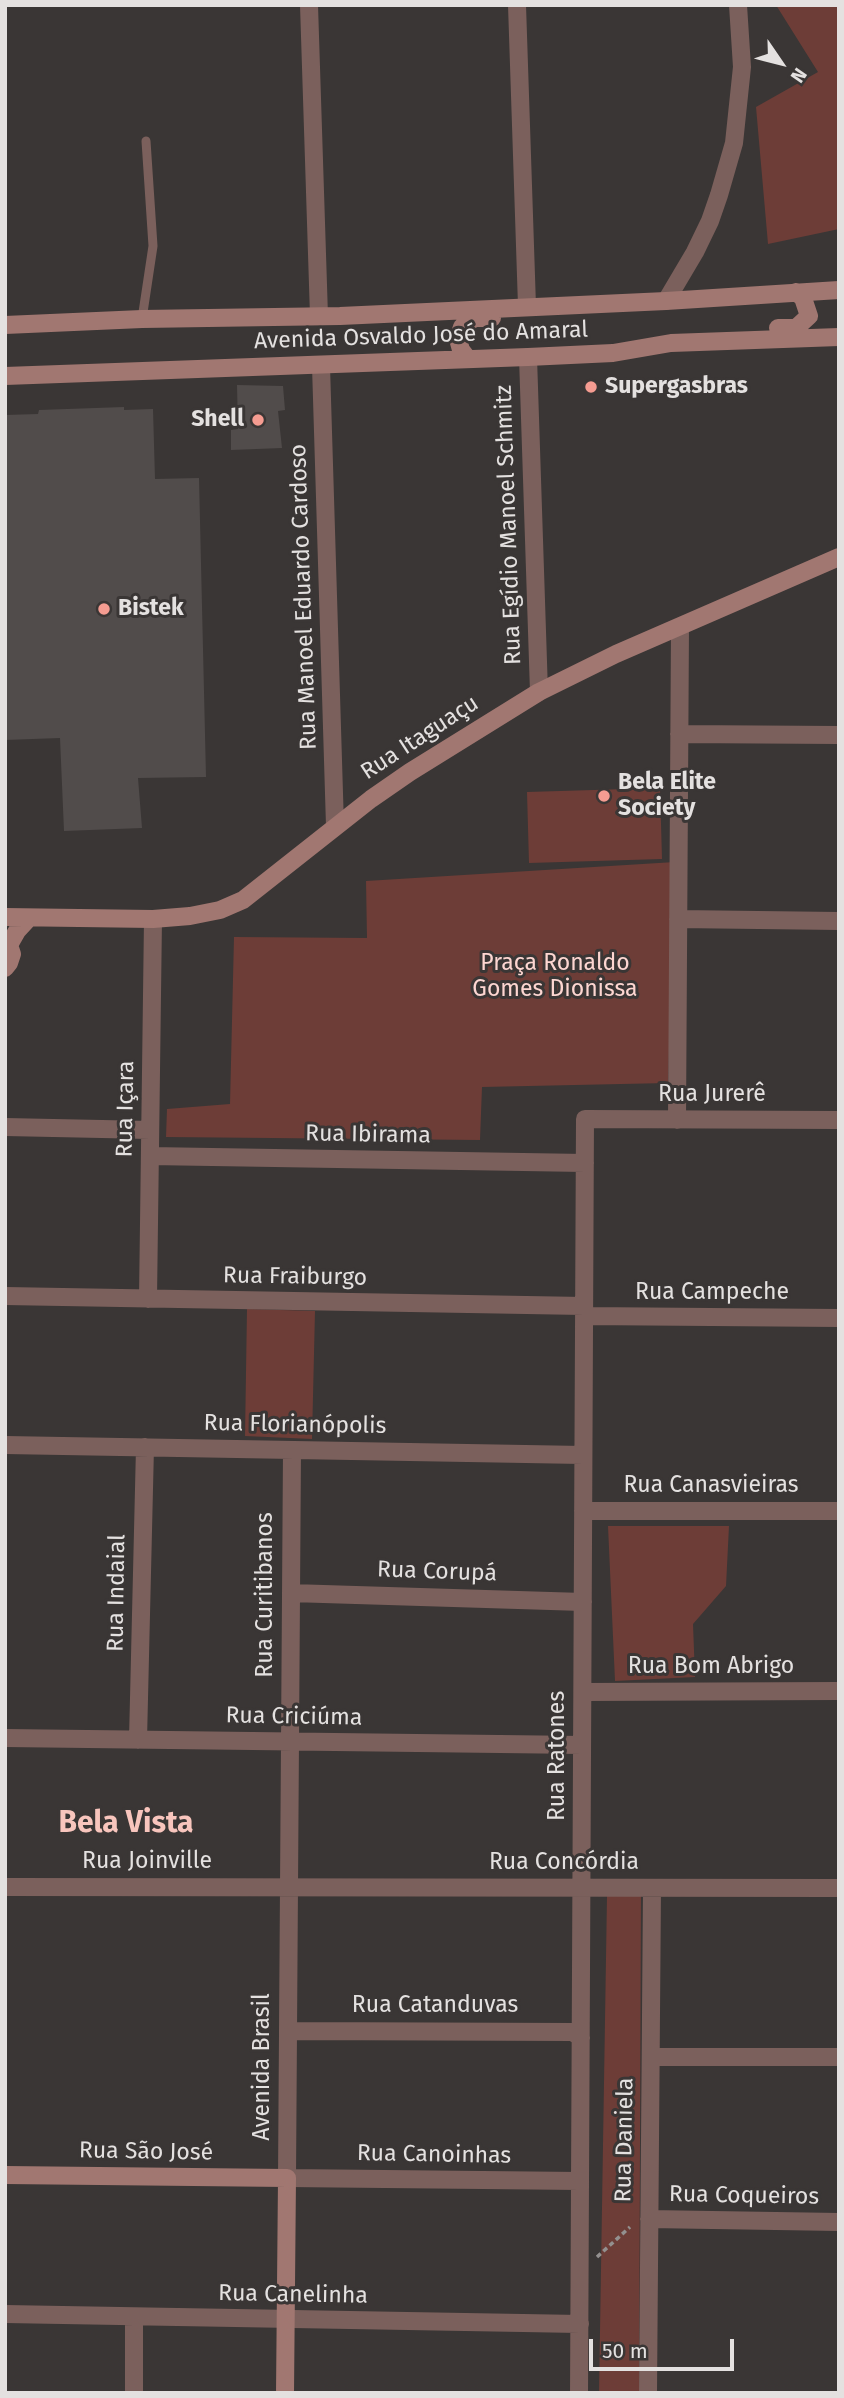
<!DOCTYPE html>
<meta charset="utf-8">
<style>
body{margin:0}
#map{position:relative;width:844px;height:2398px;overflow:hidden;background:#3a3635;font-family:"Fira Sans",sans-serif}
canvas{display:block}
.frame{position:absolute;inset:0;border:7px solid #e4e1e0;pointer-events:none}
.north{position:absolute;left:746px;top:28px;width:70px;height:70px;-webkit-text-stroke:5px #3a3635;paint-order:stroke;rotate:125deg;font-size:19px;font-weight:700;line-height:28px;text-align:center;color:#e4e1e0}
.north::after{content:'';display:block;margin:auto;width:24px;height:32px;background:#e4e1e0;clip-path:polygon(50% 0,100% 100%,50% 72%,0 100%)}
.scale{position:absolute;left:589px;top:2339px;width:145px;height:32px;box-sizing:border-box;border:4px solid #e4e1e0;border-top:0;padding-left:9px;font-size:21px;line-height:24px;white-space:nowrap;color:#e4e1e0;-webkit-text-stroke:5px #3a3635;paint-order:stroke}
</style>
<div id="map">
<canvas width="844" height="2398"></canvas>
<div class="frame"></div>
<div class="north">N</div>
<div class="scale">50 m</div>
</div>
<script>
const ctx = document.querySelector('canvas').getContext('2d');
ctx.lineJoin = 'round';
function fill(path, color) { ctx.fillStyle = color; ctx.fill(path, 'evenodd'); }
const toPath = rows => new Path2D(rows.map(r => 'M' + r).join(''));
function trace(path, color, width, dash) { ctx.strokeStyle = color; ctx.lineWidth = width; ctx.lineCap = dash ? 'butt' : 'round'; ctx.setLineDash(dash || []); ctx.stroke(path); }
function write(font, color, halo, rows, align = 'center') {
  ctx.font = font + ' "Fira Sans",sans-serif'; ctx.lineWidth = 6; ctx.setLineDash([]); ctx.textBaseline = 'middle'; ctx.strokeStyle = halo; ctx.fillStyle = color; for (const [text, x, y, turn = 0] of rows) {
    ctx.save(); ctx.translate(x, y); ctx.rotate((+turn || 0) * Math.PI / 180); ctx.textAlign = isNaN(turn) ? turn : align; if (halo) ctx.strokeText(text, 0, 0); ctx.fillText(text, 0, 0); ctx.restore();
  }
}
fill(toPath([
 [776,5,839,5,839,229,768,244,756,107,818,72],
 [660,788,662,859,529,863,527,792],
 [675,862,668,1083,482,1087,480,1140,166,1137,167,1109,230,1104,234,937,367,938,366,881],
 [247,1309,315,1311,312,1439,245,1436],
 [608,1526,729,1526,726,1586,693,1624,695,1677,615,1681],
 [641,1895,639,2393,599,2393,607,1896]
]), '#6d3d37');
fill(toPath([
 [237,385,283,386,285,410,278,411,282,448,231,450,231,430,238,429],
 [124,407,124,410,153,409,155,479,199,478,206,777,138,778,142,828,64,831,60,738,5,740,5,415,38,414,39,410]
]), '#514c4b');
trace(toPath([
 [597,2257,630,2227]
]), '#93908f', 3.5, [5, 3.5]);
trace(toPath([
 [142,319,153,246,146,141]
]), '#7b605c', 9);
trace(toPath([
 [309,5,319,316],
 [517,5,527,306],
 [666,301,695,252,710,221,719,195,734,143,742,67,738,5],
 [528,357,539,692],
 [321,366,335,826],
 [679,734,839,735],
 [678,919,839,921],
 [677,1120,680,627],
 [5,1127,150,1130],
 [150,1156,585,1163],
 [5,1296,584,1306],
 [148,1299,153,919],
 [584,1316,839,1318],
 [5,1445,583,1455],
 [292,1450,287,2178,580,2181],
 [583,1511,839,1511],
 [291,1593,583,1602],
 [583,1692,839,1691],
 [5,1738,582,1745],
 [138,1740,145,1447],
 [5,1887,839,1888],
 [288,2031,573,2032,581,2038],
 [651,2057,839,2057],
 [649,2219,839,2222],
 [5,2314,580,2324],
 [134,2393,134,2317],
 [579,2393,585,1119,839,1120],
 [648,2393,652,1888]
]), '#7b605c', 18);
trace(toPath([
 [5,325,142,319,340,316,666,301,839,290],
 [778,328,796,328,809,316,803,298,796,292],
 [468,359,461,350,458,339,462,327,474,318,492,318],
 [5,376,528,357,613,353,671,343,839,337],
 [5,917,153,919,190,916,220,910,243,900,371,799,410,772,539,692,616,654,839,557],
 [5,941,9,945,12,954,9,963,5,968],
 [9,945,17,931,29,918],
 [5,2175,287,2178,285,2393]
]), '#a17771', 18);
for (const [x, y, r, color] of [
 [591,387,7,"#f59c91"],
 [258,420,7,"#f59c91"],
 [104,609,7,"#f59c91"],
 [604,796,7,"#f59c91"]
]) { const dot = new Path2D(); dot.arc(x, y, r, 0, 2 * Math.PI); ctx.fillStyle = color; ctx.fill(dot); trace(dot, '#3a3635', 2.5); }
write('23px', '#e4e1e0', '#3a3635', [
 ["Avenida Osvaldo José do Amaral",421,336,-2],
 ["Rua Egídio Manoel Schmitz",509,525,-92],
 ["Rua Manoel Eduardo Cardoso",304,597,-92],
 ["Rua Itaguaçu",420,738,-33],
 ["Rua Jurerê",712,1095],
 ["Rua Içara",126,1109,-89],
 ["Rua Ibirama",368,1135,1],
 ["Rua Fraiburgo",295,1277,1],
 ["Rua Campeche",712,1293],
 ["Rua Florianópolis",295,1425,1],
 ["Rua Canasvieiras",711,1486],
 ["Rua Corupá",437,1572,2],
 ["Rua Indaial",117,1593,-89],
 ["Rua Curitibanos",266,1595,-90],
 ["Rua Bom Abrigo",711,1667],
 ["Rua Criciúma",294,1717,1],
 ["Rua Ratones",558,1756,-90],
 ["Rua Joinville",147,1862],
 ["Rua Concórdia",564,1863],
 ["Rua Catanduvas",435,2006],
 ["Avenida Brasil",263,2067,-90],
 ["Rua Daniela",625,2140,-89],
 ["Rua São José",146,2152,1],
 ["Rua Canoinhas",434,2155,1],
 ["Rua Coqueiros",744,2196,1],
 ["Rua Canelinha",293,2295,1]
]);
write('bold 23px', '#e4e1e0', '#3a3635', [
 ["Supergasbras",605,387],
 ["Shell",244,420,"right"],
 ["Bistek",118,609],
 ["Bela Elite",618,783],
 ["Society",618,809]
], 'left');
write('23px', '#fdd6d1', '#3a3635', [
 ["Praça Ronaldo",555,964],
 ["Gomes Dionissa",555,990]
]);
write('bold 30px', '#f8c5bd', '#3a3635', [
 ["Bela Vista",126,1824]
]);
</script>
